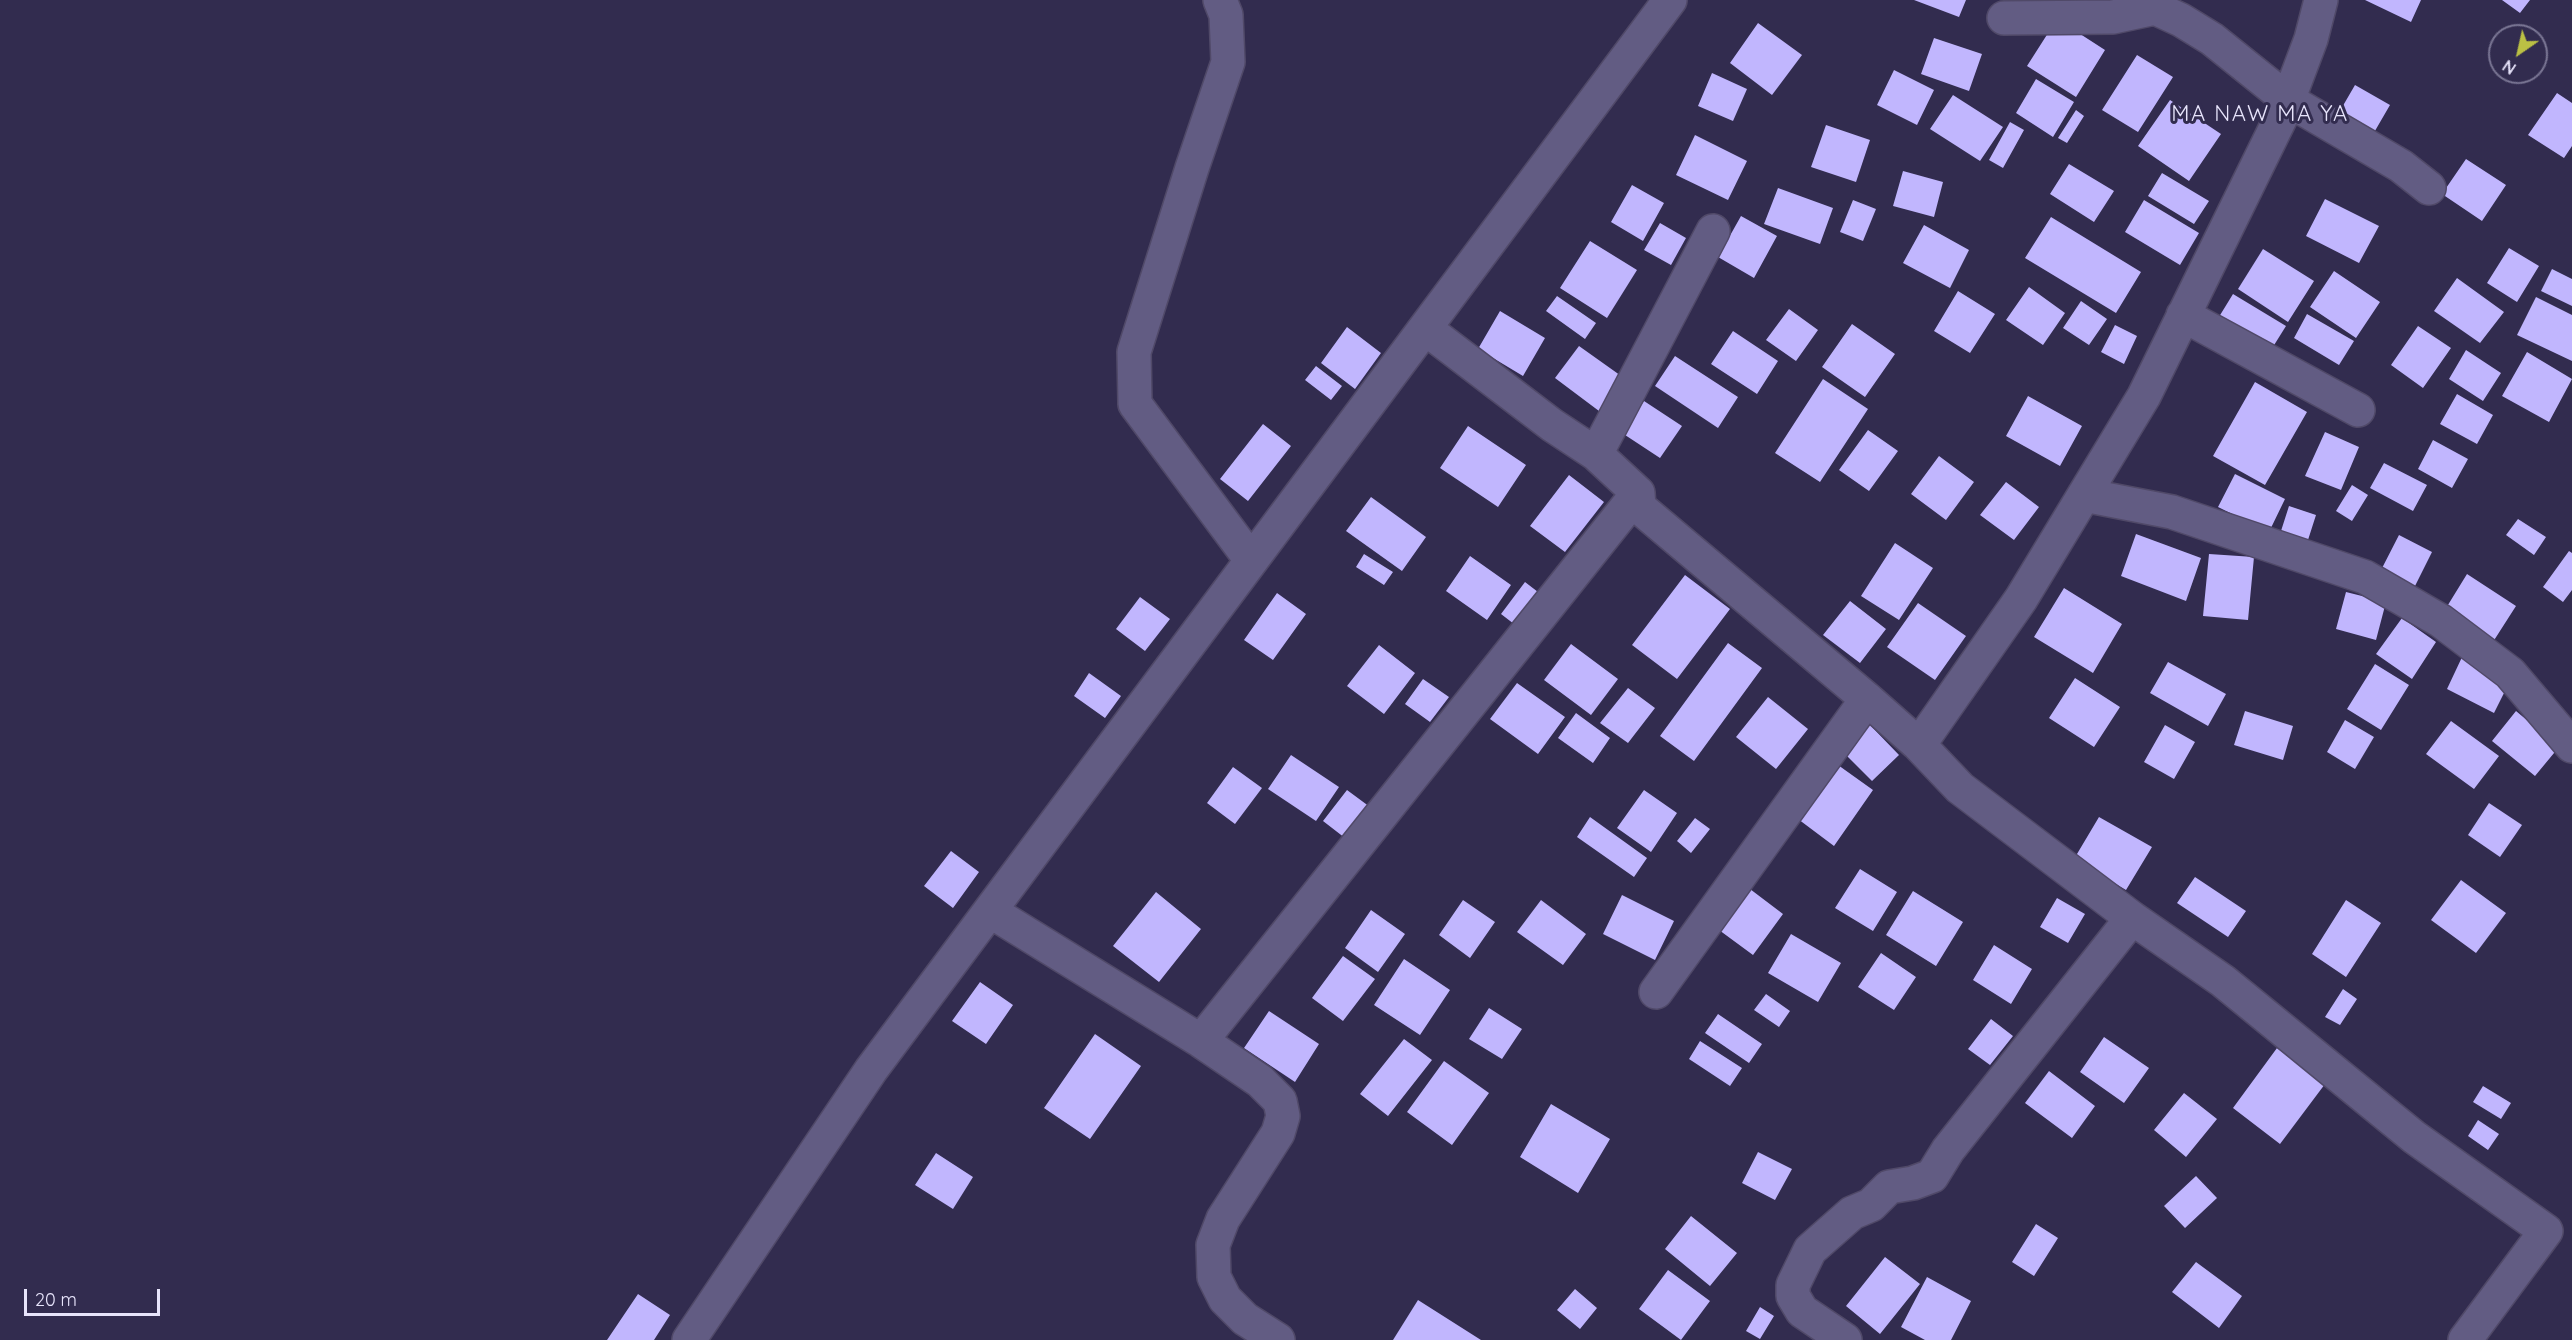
<!DOCTYPE html>
<style>
body{margin:0}
#map{position:relative;width:2572px;height:1340px;overflow:hidden;background:#322c4f;font-family:Quicksand,sans-serif}
canvas{display:block}
.north{position:absolute;left:2488px;top:24px;width:60px;height:60px;box-sizing:border-box;background:#322c4f;border:2px solid #7a7694;border-radius:50%;rotate:214deg;font-size:16px;font-weight:700;line-height:24px;text-align:center;color:#e7e4fb}
.north::after{content:'';display:block;margin:auto;width:21px;height:27px;background:#bbc044;clip-path:polygon(50% 0,100% 100%,50% 72%,0 100%)}
.scale{position:absolute;left:24px;top:1289px;width:136px;height:27px;box-sizing:border-box;border:3px solid #e7e4fb;border-top:0;padding-left:8px;font-size:18px;line-height:21px;white-space:nowrap;color:#e7e4fb;-webkit-text-stroke:4px #322c4f;paint-order:stroke}
</style>
<div id="map">
<canvas width="2572" height="1340"></canvas>
<div class="north">N</div>
<div class="scale">20 m</div>
</div>
<script>
const ctx = document.querySelector('canvas').getContext('2d');
ctx.lineJoin = 'round';
function fill(path, color) { ctx.fillStyle = color; ctx.fill(path, 'evenodd'); }
const toPath = rows => new Path2D(rows.map(r => 'M' + r).join(''));
function trace(path, color, width, dash) { ctx.strokeStyle = color; ctx.lineWidth = width; ctx.lineCap = dash ? 'butt' : 'round'; ctx.setLineDash(dash || []); ctx.stroke(path); }
function write(font, color, halo, rows, align = 'center') {
  ctx.font = font + ' Quicksand,sans-serif'; ctx.lineWidth = 6; ctx.setLineDash([]); ctx.textBaseline = 'middle'; ctx.strokeStyle = halo; ctx.fillStyle = color; for (const [text, x, y, turn = 0] of rows) {
    ctx.save(); ctx.translate(x, y); ctx.rotate((+turn || 0) * Math.PI / 180); ctx.textAlign = isNaN(turn) ? turn : align; if (halo) ctx.strokeText(text, 0, 0); ctx.fillText(text, 0, 0); ctx.restore();
  }
}
fill(toPath([
 [1914,0,1966,0,1959,17],
 [2365,0,2421,0,2411,22],
 [2502,0,2530,0,2520,13],
 [2057,19,2105,50,2076,97,2027,66],
 [1758,23,1802,55,1772,95,1730,63],
 [1934,38,1982,54,1969,91,1921,74],
 [2137,55,2173,77,2138,132,2102,110],
 [1894,70,1934,90,1917,125,1877,105],
 [1712,73,1747,89,1733,121,1698,106],
 [2036,79,2074,102,2053,137,2016,113],
 [2355,85,2390,105,2372,136,2337,116],
 [2557,93,2572,103,2572,146,2564,158,2528,135],
 [1953,95,2003,127,1980,161,1930,129],
 [2170,100,2221,134,2189,181,2138,146],
 [2076,110,2084,116,2067,143,2058,138],
 [2010,122,2024,130,2003,168,1989,160],
 [1826,125,1870,140,1856,182,1811,167],
 [1695,135,1747,161,1728,200,1676,175],
 [2466,159,2506,185,2482,221,2442,194],
 [2069,164,2114,191,2094,222,2050,194],
 [1903,171,1943,182,1934,217,1893,206],
 [2162,173,2209,201,2194,224,2148,196],
 [1632,185,1664,203,1643,241,1611,222],
 [1778,188,1833,208,1820,244,1764,224],
 [2325,199,2379,226,2359,263,2306,236],
 [1853,200,1876,209,1863,241,1840,232],
 [2144,200,2199,233,2180,265,2125,232],
 [1741,216,1777,236,1754,278,1718,257],
 [2051,217,2141,272,2116,313,2025,258],
 [1660,223,1686,238,1671,265,1644,250],
 [1924,225,1969,250,1950,288,1903,263],
 [1590,241,1637,270,1607,318,1560,288],
 [2509,248,2539,266,2517,302,2487,283],
 [2263,249,2314,281,2288,322,2238,289],
 [2552,269,2572,279,2572,306,2541,291],
 [2334,271,2380,302,2356,338,2310,307],
 [2457,278,2504,312,2480,343,2434,311],
 [2029,287,2065,313,2043,345,2006,320],
 [1958,291,1995,314,1970,353,1934,331],
 [2233,294,2286,326,2266,358,2214,325],
 [1557,296,1596,323,1585,339,1546,311],
 [2536,297,2572,315,2572,361,2517,335],
 [2081,301,2107,319,2089,345,2063,328],
 [1789,309,1818,330,1796,361,1766,340],
 [1500,311,1545,338,1523,376,1478,349],
 [2307,314,2354,341,2339,365,2294,338],
 [1852,324,1895,354,1865,397,1822,367],
 [2115,325,2137,336,2124,364,2101,352],
 [2418,326,2451,348,2423,388,2391,365],
 [1347,327,1381,353,1355,389,1321,363],
 [1733,331,1778,361,1757,394,1711,364],
 [1579,346,1624,378,1599,411,1555,378],
 [2466,350,2501,373,2483,401,2449,379],
 [2527,352,2572,379,2549,422,2502,396],
 [1675,356,1738,397,1718,428,1655,386],
 [1316,366,1342,386,1331,400,1305,380],
 [1823,379,1868,409,1820,482,1775,453],
 [2255,382,2307,412,2265,485,2213,456],
 [2457,394,2493,415,2477,444,2440,424],
 [2028,396,2082,426,2060,466,2006,436],
 [1644,401,1682,426,1660,458,1622,433],
 [1263,424,1291,446,1248,501,1220,479],
 [1468,426,1526,465,1498,507,1440,468],
 [1868,430,1898,451,1869,491,1839,470],
 [2325,432,2359,447,2341,490,2305,476],
 [2433,440,2468,459,2452,488,2418,469],
 [1939,456,1974,482,1946,520,1911,494],
 [2384,463,2427,485,2413,511,2370,488],
 [2235,474,2285,499,2269,532,2218,507],
 [1569,475,1604,502,1565,552,1530,526],
 [2006,482,2039,507,2014,540,1980,515],
 [2352,485,2368,495,2352,521,2336,511],
 [1371,497,1426,537,1402,571,1346,531],
 [2289,506,2316,515,2308,540,2281,531],
 [2518,519,2546,537,2534,555,2506,535],
 [2136,534,2201,558,2186,601,2121,576],
 [2399,535,2432,552,2413,590,2379,574],
 [1895,543,1933,568,1899,620,1861,596],
 [2569,551,2572,553,2572,590,2563,602,2543,587],
 [1364,554,1393,572,1384,585,1356,567],
 [2209,554,2254,557,2248,620,2203,616],
 [1470,556,1511,585,1487,620,1446,591],
 [2467,574,2516,606,2491,645,2443,613],
 [1685,575,1730,609,1677,679,1632,645],
 [1525,582,1538,592,1514,624,1501,614],
 [2064,588,2122,624,2093,673,2034,637],
 [2346,592,2386,602,2376,640,2336,629],
 [1277,593,1306,614,1273,660,1244,640],
 [1140,597,1170,619,1145,651,1116,629],
 [1850,601,1886,629,1860,663,1823,635],
 [1918,603,1966,636,1935,680,1887,647],
 [2402,618,2436,642,2412,679,2376,654],
 [1728,643,1762,668,1694,761,1660,736],
 [1571,644,1618,679,1591,715,1544,680],
 [1379,645,1415,673,1384,714,1347,686],
 [2463,655,2511,679,2494,713,2447,689],
 [2168,662,2226,694,2208,726,2150,693],
 [2375,664,2409,685,2381,730,2347,709],
 [1089,673,1121,696,1105,718,1074,696],
 [2075,678,2120,707,2094,747,2049,718],
 [1423,679,1449,697,1430,722,1405,704],
 [1517,683,1565,717,1538,754,1490,719],
 [1628,688,1655,708,1628,743,1600,723],
 [1768,697,1808,729,1776,769,1736,737],
 [2245,711,2293,726,2283,760,2234,745],
 [2516,711,2559,747,2535,776,2492,741],
 [1576,713,1610,738,1593,763,1558,738],
 [2345,720,2374,737,2355,769,2327,752],
 [2451,721,2499,756,2474,789,2426,754],
 [1870,725,1899,755,1872,781,1843,752],
 [2165,725,2195,742,2174,779,2144,762],
 [1291,755,1339,787,1316,821,1268,789],
 [1838,765,1873,790,1834,846,1798,819],
 [1233,767,1262,788,1235,824,1207,803],
 [1347,790,1370,807,1345,838,1323,821],
 [1644,790,1677,813,1651,852,1617,828],
 [2489,803,2522,825,2500,857,2468,835],
 [1590,817,1647,858,1634,877,1577,837],
 [2099,817,2152,847,2126,890,2074,859],
 [1695,818,1710,829,1691,853,1677,841],
 [951,851,979,872,953,908,924,886],
 [1860,869,1897,892,1873,931,1835,908],
 [2195,877,2246,911,2228,937,2177,903],
 [2461,880,2506,913,2476,953,2431,920],
 [1750,889,1783,914,1753,955,1719,930],
 [1913,891,1963,922,1936,966,1886,935],
 [1156,892,1201,929,1159,982,1113,946],
 [1622,895,1674,921,1655,960,1603,934],
 [2057,898,2085,914,2068,943,2040,927],
 [1463,900,1495,922,1470,958,1439,935],
 [1541,900,1586,934,1563,965,1517,932],
 [2346,900,2381,923,2346,977,2312,954],
 [1371,910,1405,934,1378,972,1345,948],
 [1791,934,1841,963,1818,1002,1768,973],
 [1994,945,2032,969,2011,1004,1973,980],
 [1881,953,1916,977,1894,1010,1858,987],
 [1343,956,1375,979,1343,1021,1312,998],
 [1404,959,1450,990,1420,1035,1374,1005],
 [980,982,1013,1005,986,1044,952,1021],
 [2343,989,2357,999,2340,1025,2325,1017],
 [1766,994,1790,1011,1779,1027,1754,1010],
 [1489,1008,1522,1029,1502,1059,1469,1039],
 [1269,1011,1319,1044,1295,1082,1244,1048],
 [1718,1014,1762,1044,1749,1063,1705,1033],
 [1991,1019,2013,1036,1990,1065,1968,1049],
 [1095,1034,1141,1066,1090,1139,1044,1108],
 [2104,1037,2149,1068,2124,1103,2080,1072],
 [1404,1039,1432,1060,1388,1116,1360,1094],
 [1700,1041,1742,1068,1730,1086,1689,1059],
 [2277,1048,2325,1084,2280,1144,2233,1108],
 [1444,1061,1489,1093,1452,1145,1407,1112],
 [2049,1071,2095,1106,2072,1138,2025,1103],
 [2483,1086,2511,1103,2501,1119,2473,1102],
 [2184,1093,2217,1119,2186,1157,2154,1130],
 [1551,1104,1610,1139,1578,1193,1520,1157],
 [2478,1120,2499,1134,2488,1150,2468,1136],
 [1758,1152,1792,1169,1775,1200,1742,1183],
 [936,1153,973,1177,953,1209,915,1185],
 [2196,1176,2217,1198,2185,1228,2164,1206],
 [1691,1216,1737,1253,1710,1286,1665,1249],
 [2036,1224,2058,1238,2034,1276,2012,1262],
 [1885,1257,1920,1284,1880,1334,1846,1306],
 [2196,1262,2242,1296,2219,1328,2172,1292],
 [1668,1270,1710,1301,1681,1340,1639,1309],
 [1927,1277,1971,1301,1951,1340,1925,1340,1901,1327],
 [1575,1289,1597,1308,1580,1329,1557,1310],
 [638,1294,670,1315,654,1340,607,1340],
 [1418,1300,1481,1340,1393,1340],
 [1760,1307,1774,1316,1760,1339,1746,1331]
]), '#c1b6fe');
const minor = toPath([
 [1220,0,1226,15,1228,62,1192,168,1134,352,1135,404,1251,560],
 [2004,18,2113,17,2155,8,2181,20,2212,39,2288,100,2401,166,2429,188],
 [2183,315,2358,410],
 [1426,329,1552,425,1596,454,1638,493,1639,507,1867,699,1919,745,1960,788,2132,918,2223,981,2414,1137,2546,1231,2465,1340],
 [1596,454,1713,231],
 [2084,495,2172,512,2365,577,2441,621,2510,673,2572,746],
 [1919,745,2021,599,2144,396,2284,111,2311,39,2321,0],
 [990,911,1201,1041,1260,1081,1280,1101,1283,1116,1278,1133,1223,1219,1213,1245,1214,1277,1225,1299,1245,1319,1278,1340],
 [1656,992,1867,699],
 [1201,1041,1638,493],
 [689,1340,871,1070,1670,0],
 [1845,1340,1802,1311,1793,1296,1793,1285,1810,1250,1852,1213,1871,1205,1889,1187,1913,1183,1932,1176,1948,1150,2132,918]
]);
trace(minor, '#504968', 36);
trace(minor, '#625c83', 33);
ctx.letterSpacing = '1.5px';
write('22px', '#e7e4fb', '#322c4f', [
 ["MA NAW MA YA",2260,114]
]);
ctx.letterSpacing = '0px';
</script>
